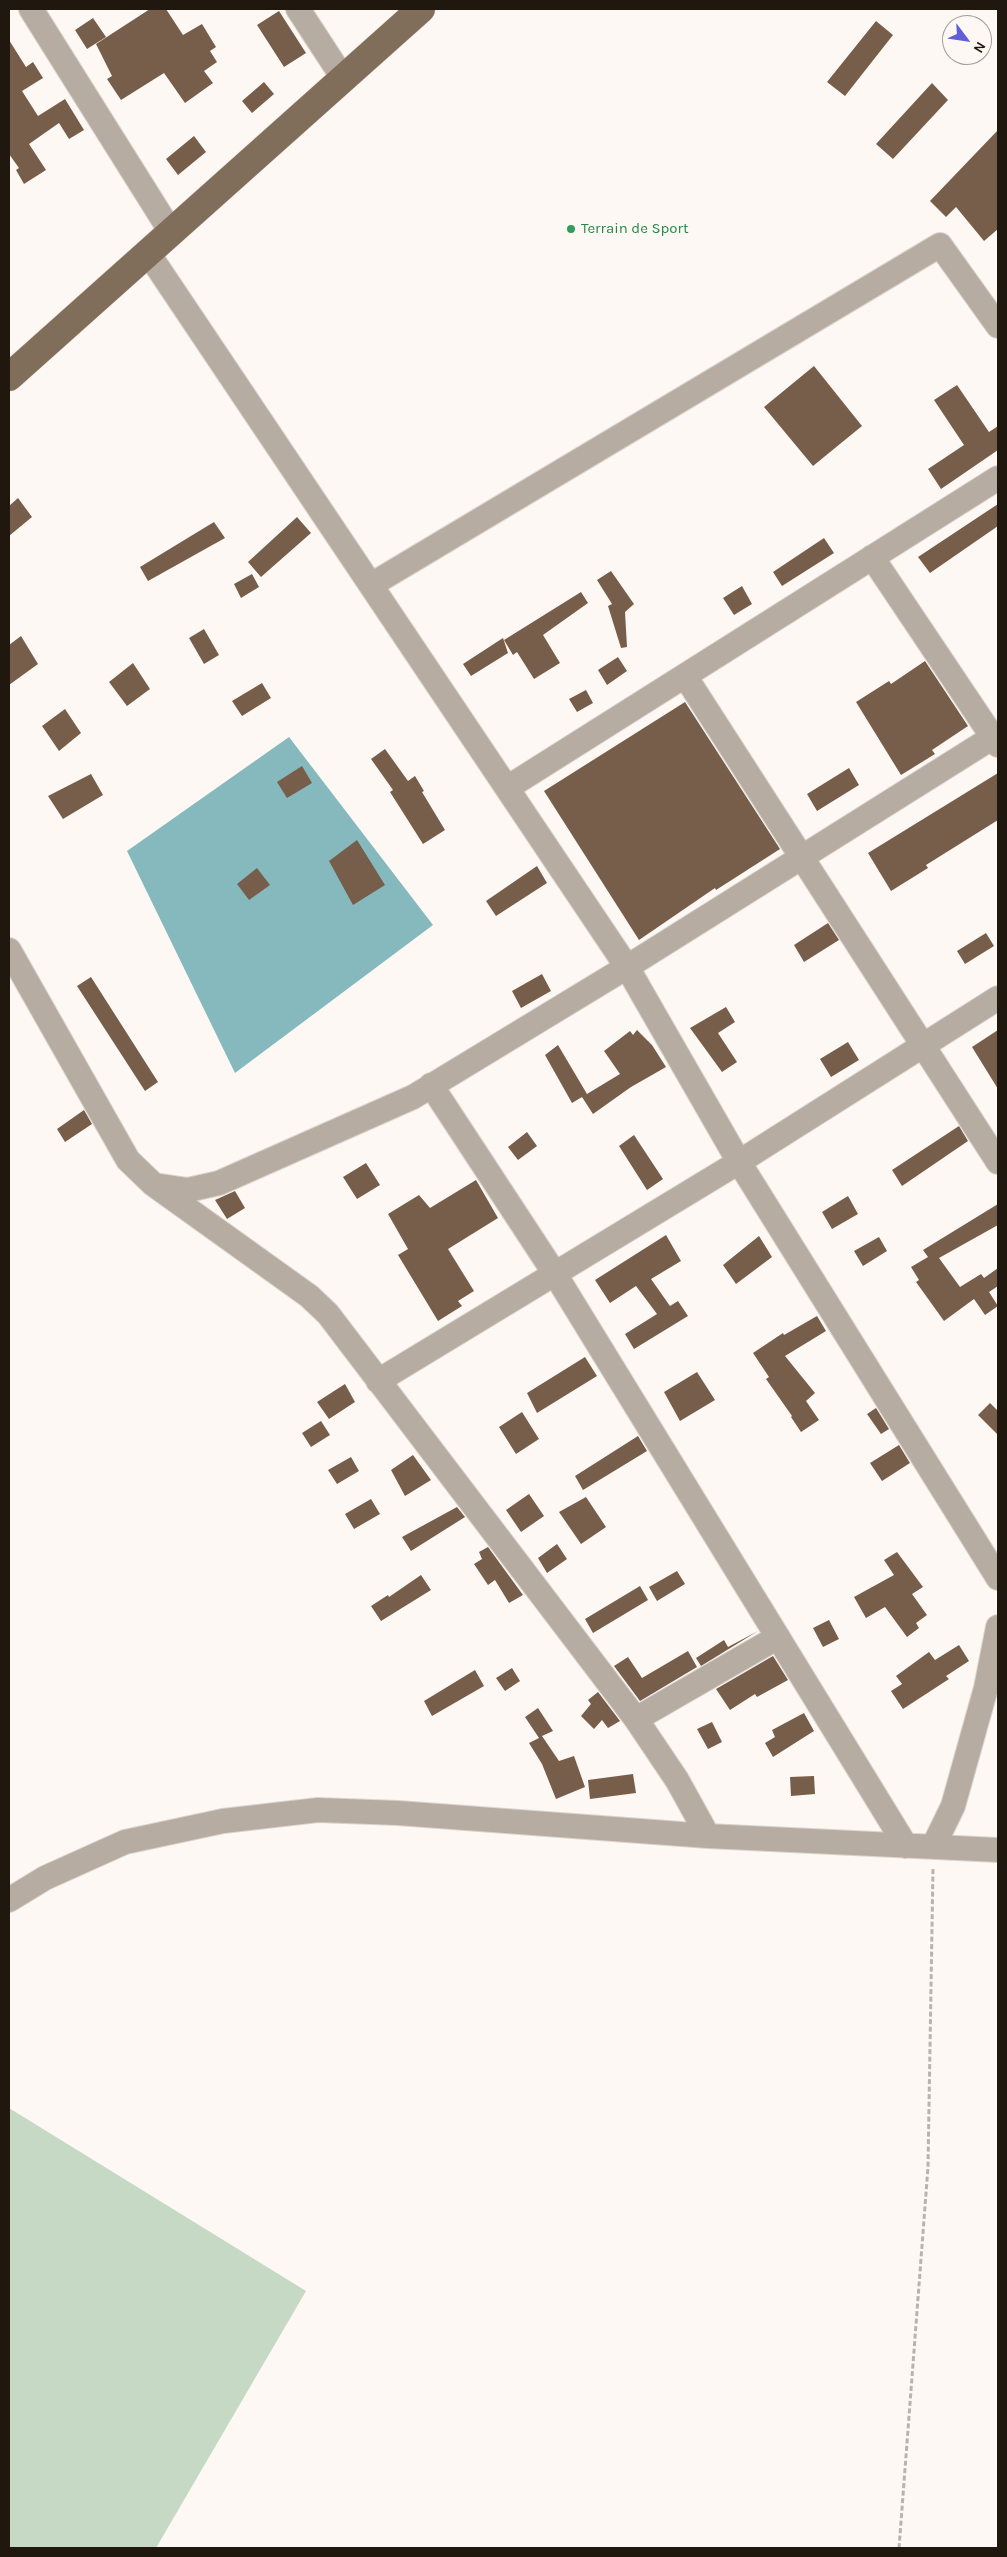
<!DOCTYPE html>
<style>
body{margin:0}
#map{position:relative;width:1007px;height:2557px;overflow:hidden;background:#fdf8f3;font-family:Karla,sans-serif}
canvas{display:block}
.frame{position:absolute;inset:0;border:10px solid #20170f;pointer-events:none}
.north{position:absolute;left:942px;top:15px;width:50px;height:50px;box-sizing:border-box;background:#fdf8f3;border:1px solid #a59e98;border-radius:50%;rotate:121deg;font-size:14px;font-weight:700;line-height:20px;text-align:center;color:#20170f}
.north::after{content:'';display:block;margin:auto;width:18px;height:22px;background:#625ed7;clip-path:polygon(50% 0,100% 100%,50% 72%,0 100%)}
</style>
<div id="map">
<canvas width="1007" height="2557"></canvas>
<div class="frame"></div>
<div class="north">N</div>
</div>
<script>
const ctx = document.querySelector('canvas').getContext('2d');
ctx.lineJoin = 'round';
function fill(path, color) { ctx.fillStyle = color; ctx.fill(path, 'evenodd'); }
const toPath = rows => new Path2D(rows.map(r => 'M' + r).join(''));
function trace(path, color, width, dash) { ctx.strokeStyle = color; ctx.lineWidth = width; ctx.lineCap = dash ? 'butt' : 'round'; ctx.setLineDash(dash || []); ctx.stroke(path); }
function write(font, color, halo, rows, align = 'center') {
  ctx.font = font + ' Karla,sans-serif'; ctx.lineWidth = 5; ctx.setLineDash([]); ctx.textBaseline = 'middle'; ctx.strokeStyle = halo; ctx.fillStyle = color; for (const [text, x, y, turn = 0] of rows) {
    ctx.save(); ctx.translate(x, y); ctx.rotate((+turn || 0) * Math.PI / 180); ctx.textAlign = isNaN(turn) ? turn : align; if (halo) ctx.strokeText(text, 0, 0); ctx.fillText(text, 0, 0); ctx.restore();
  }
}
fill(toPath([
 [9,2108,306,2291,156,2548,9,2548]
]), '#c6d9c4');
fill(toPath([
 [289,737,433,925,235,1073,127,851]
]), '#86b9be');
fill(toPath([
 [150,9,166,9,183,35,202,24,216,47,210,51,217,62,204,71,213,83,185,103,164,73,121,100,107,79,112,76,96,44],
 [279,11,306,53,284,67,257,25],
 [93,18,106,37,87,49,75,30],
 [876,21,893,35,845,96,827,82],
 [9,40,26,67,33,62,43,78,22,91,38,116,65,99,84,130,69,139,59,123,29,144,46,170,24,184,16,170,19,168,9,154],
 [264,82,274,94,252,113,242,101],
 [932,83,948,100,893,159,876,144],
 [998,130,998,229,984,241,956,207,946,217,930,201],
 [194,136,206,152,178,175,166,159],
 [814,366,862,426,813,466,764,407],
 [957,385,989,432,998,426,998,450,941,489,928,469,964,445,934,400],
 [18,498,32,517,9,536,9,506],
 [998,504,998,526,930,573,918,557],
 [297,517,311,533,261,577,248,562],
 [214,522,225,538,148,581,140,567],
 [824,538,834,553,782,586,773,572],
 [611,571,634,604,625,612,627,647,621,648,608,606,612,604,597,580],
 [252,574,259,587,241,598,234,584],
 [742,586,752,604,734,615,723,598],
 [581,592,588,603,543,635,560,663,534,679,517,652,513,655,504,640],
 [204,629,219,655,204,664,189,638],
 [21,636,38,664,9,685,9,645],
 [503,638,508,653,471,676,463,664],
 [618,657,627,671,607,685,598,670],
 [925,661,968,726,932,750,935,754,901,775,856,702,889,681,891,684],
 [133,663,150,689,127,706,109,682],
 [262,683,271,698,242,716,232,701],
 [586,690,593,703,577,712,569,699],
 [685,702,780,849,716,890,715,888,639,940,544,791],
 [65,709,81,733,59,751,42,726],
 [385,749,408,781,415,776,424,791,422,792,445,830,423,844,390,792,393,790,371,759],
 [302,766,312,783,287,798,277,782],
 [849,768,859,785,817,811,807,794],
 [998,773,998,820,926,865,928,868,891,891,868,853],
 [91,774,103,795,63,819,48,796],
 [357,840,385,885,353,905,329,861],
 [537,866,547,883,496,916,486,901],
 [257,868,270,885,249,900,237,884],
 [828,923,839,940,804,962,794,945],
 [986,933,994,946,965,964,957,951],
 [542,974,551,991,521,1008,512,991],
 [91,977,158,1082,145,1091,77,986],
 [726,1007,735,1022,718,1033,737,1062,722,1072,690,1028],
 [637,1030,652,1045,666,1067,631,1087,593,1114,582,1097,620,1074,604,1051,630,1031,633,1035],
 [998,1030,998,1089,972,1047],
 [848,1042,859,1060,831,1077,820,1059],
 [558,1045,587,1094,572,1103,545,1055],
 [84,1110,92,1124,65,1142,57,1129],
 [959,1126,968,1141,902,1186,892,1170],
 [527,1132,537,1146,518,1160,508,1147],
 [634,1135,663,1179,647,1190,619,1146],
 [366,1163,380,1185,357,1199,343,1177],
 [476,1180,498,1218,448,1249,474,1291,458,1301,462,1306,438,1321,398,1255,408,1249,388,1214,419,1195,430,1208],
 [235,1191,245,1208,227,1219,215,1200],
 [848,1196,858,1214,832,1229,822,1212],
 [998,1204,998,1225,939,1258,960,1287,981,1274,984,1278,998,1268,998,1286,989,1292,998,1306,985,1315,974,1299,944,1321,916,1282,919,1280,911,1267,928,1257,923,1250],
 [666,1235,681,1261,651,1279,670,1306,678,1301,688,1316,634,1349,625,1334,657,1314,636,1286,610,1303,595,1280],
 [759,1236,772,1257,736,1284,723,1265],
 [879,1237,887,1251,863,1266,854,1251],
 [817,1316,826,1331,785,1356,815,1393,806,1401,819,1420,801,1432,791,1417,792,1416,766,1379,769,1377,753,1353,783,1333,784,1335],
 [585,1357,597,1376,537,1413,527,1393],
 [697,1372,715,1400,680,1421,664,1392],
 [345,1384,355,1402,329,1419,317,1402],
 [990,1403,998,1411,998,1435,978,1415],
 [876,1408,889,1429,881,1434,867,1414],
 [522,1412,539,1439,516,1454,499,1427],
 [321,1421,330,1435,311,1447,302,1433],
 [638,1436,647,1451,583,1490,575,1476],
 [899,1445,910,1463,882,1481,870,1463],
 [413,1455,431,1480,405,1496,391,1470],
 [351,1457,359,1471,337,1484,328,1470],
 [529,1494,544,1516,521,1532,506,1510],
 [586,1497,606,1527,581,1544,559,1512],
 [371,1499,380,1514,354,1529,345,1514],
 [457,1507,465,1517,411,1551,402,1537],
 [557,1544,567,1559,547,1573,538,1558],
 [488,1547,523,1595,509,1603,495,1580,488,1585,474,1564,482,1559,479,1552],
 [897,1552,923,1587,912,1594,927,1615,916,1623,919,1628,907,1637,885,1607,866,1618,854,1597,894,1575,884,1560],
 [677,1571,685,1584,657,1601,649,1587],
 [421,1575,431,1590,381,1621,371,1606,388,1595,389,1597],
 [640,1586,648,1600,593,1633,585,1619],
 [829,1620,839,1639,823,1647,813,1628],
 [758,1631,701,1666,696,1658,724,1640,728,1647],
 [959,1645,969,1661,946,1676,949,1679,903,1709,891,1691,902,1684,896,1676,929,1652,935,1660],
 [688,1651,697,1667,640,1701,614,1666,628,1657,642,1678],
 [773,1656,788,1680,757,1697,755,1694,730,1710,716,1689],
 [512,1668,520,1681,505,1691,496,1678],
 [475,1670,484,1686,432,1716,424,1701],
 [598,1692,620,1721,608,1728,602,1720,594,1729,581,1716,591,1704,588,1700],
 [538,1708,553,1731,542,1736,559,1761,574,1756,585,1787,556,1799,542,1764,529,1743,539,1738,525,1717],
 [804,1713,814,1731,773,1757,765,1743,775,1737,772,1730],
 [712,1722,722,1742,708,1749,697,1729],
 [633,1774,636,1793,590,1799,588,1780],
 [814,1776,815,1794,791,1796,790,1777]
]), '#765e4b');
const minor = toPath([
 [31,9,171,232],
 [298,9,343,78],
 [148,253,627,967,739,1162,998,1578],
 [872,557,998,745],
 [371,585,940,245,998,326],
 [685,676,998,1162],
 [507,788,998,478],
 [9,950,128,1160,154,1185,188,1190,219,1183,413,1097,627,967,998,734],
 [431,1085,555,1274,906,1846],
 [157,1187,309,1296,328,1314,636,1719,677,1780,708,1836],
 [378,1381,739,1162,998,998],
 [636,1719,778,1637],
 [933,1847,953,1806,986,1688,998,1627],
 [9,1900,45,1878,125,1842,223,1821,318,1810,398,1813,708,1836,998,1850]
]);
const major = toPath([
 [9,377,421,9]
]);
trace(minor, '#dad4cf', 26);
trace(major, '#dad4cf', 29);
trace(toPath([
 [899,2548,928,2167,933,1868]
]), '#b9b3ad', 3, [5, 2.5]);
trace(minor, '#b7aca2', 24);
trace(major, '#806d5a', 28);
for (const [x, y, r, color] of [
 [571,229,5,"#2e9e5b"]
]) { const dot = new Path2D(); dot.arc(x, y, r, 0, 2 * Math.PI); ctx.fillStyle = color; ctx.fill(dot); trace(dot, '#fdf8f3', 2); }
write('15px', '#27864d', '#fdf8f3', [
 ["Terrain de Sport",581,229]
], 'left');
</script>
